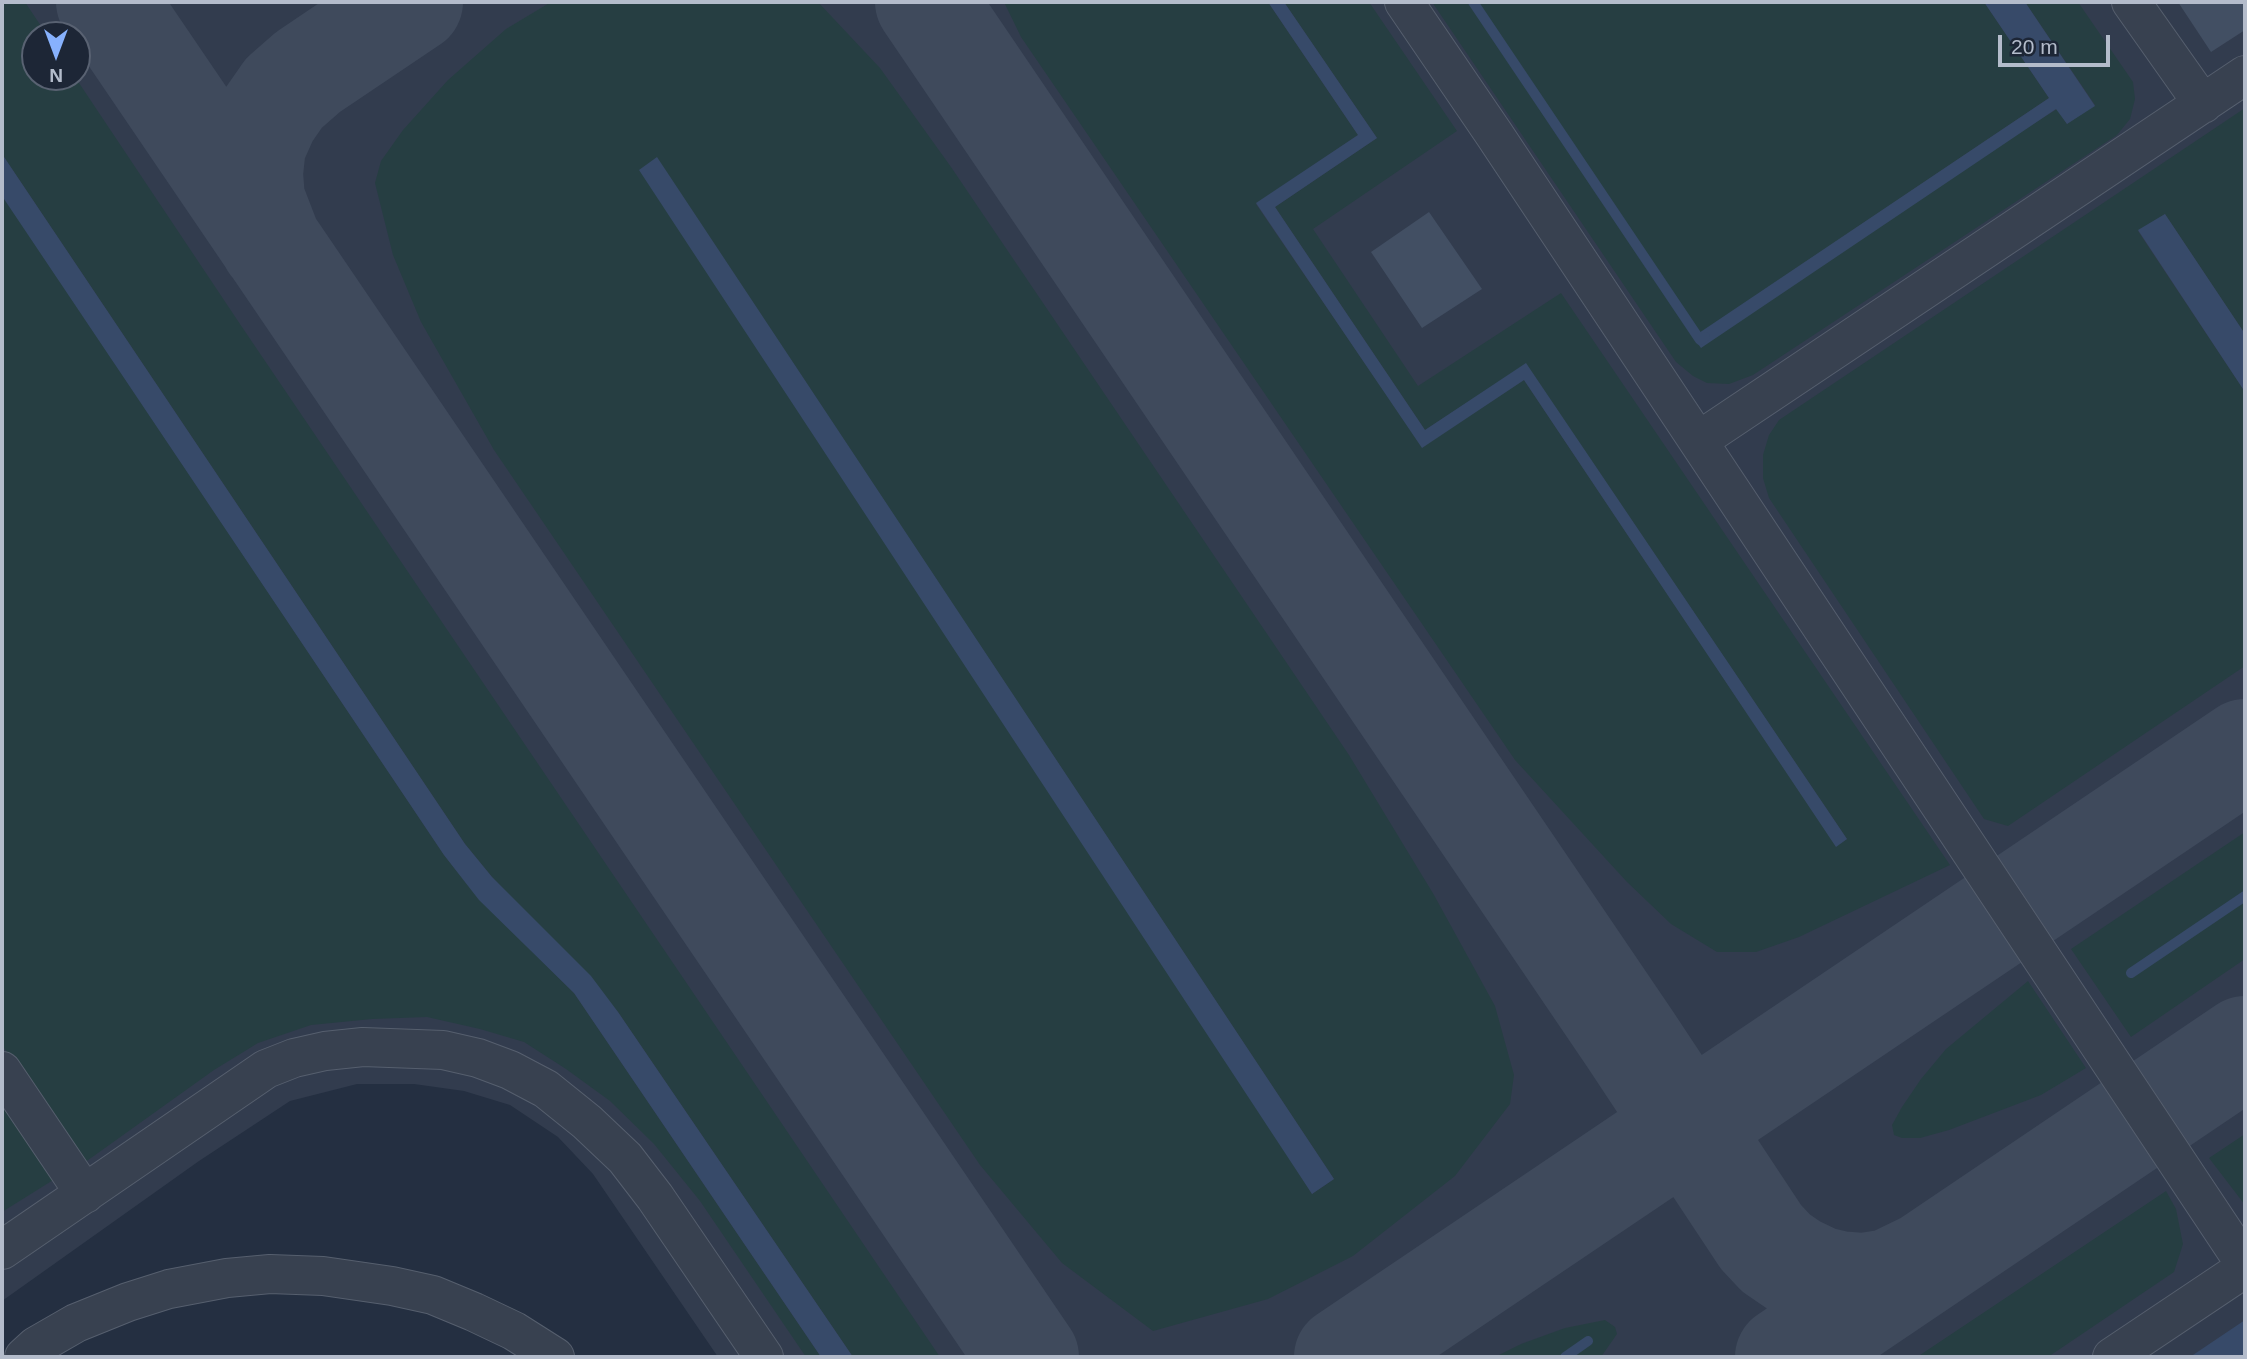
<!DOCTYPE html>
<style>
body{margin:0}
#map{position:relative;width:2247px;height:1359px;overflow:hidden;background:#242f41;font-family:Arial,sans-serif}
canvas{display:block}
.frame{position:absolute;inset:0;border:4px solid #b4bccb;pointer-events:none}
.north{position:absolute;left:21px;top:21px;width:70px;height:70px;box-sizing:border-box;background:#1d2636;border:2px solid #596272;border-radius:50%;rotate:180deg;font-size:19px;font-weight:700;line-height:28px;text-align:center;color:#b4bccb}
.north::after{content:'';display:block;margin:auto;width:24px;height:32px;background:#87b1fd;clip-path:polygon(50% 0,100% 100%,50% 72%,0 100%)}
.scale{position:absolute;left:1998px;top:35px;width:112px;height:32px;box-sizing:border-box;border:4px solid #b4bccb;border-top:0;padding-left:9px;font-size:21px;line-height:24px;white-space:nowrap;color:#b4bccb;-webkit-text-stroke:5px #1d2636;paint-order:stroke}
</style>
<div id="map">
<canvas width="2247" height="1359"></canvas>
<div class="frame"></div>
<div class="north">N</div>
<div class="scale">20 m</div>
</div>
<script>
const ctx = document.querySelector('canvas').getContext('2d');
ctx.lineJoin = 'round';
function fill(path, color) { ctx.fillStyle = color; ctx.fill(path, 'evenodd'); }
const toPath = rows => new Path2D(rows.map(r => 'M' + r).join(''));
function trace(path, color, width, dash) { ctx.strokeStyle = color; ctx.lineWidth = width; ctx.lineCap = dash ? 'butt' : 'round'; ctx.setLineDash(dash || []); ctx.stroke(path); }
fill(toPath([
 [2,2,2245,2,2245,1357,718,1357,593,1174,558,1137,510,1105,464,1091,414,1084,357,1084,290,1101,199,1161,2,1301],
 [35,35,77,35,77,77,35,77]
]), '#323c4e');
fill(toPath([
 [2,2,25,2,47,35,35,35,35,77,75,77,242,327,940,1357,853,1357,618,1012,492,877,465,844,2,154],
 [551,2,818,2,880,68,951,167,1349,755,1434,895,1495,1006,1514,1075,1510,1104,1455,1176,1353,1256,1268,1299,1153,1331,1062,1263,980,1165,494,450,421,322,393,255,375,183,381,161,403,130,448,80,506,29],
 [657,158,1334,1179,1312,1194],
 [1004,2,1268,2,1358,135,1256,204,1422,447,1524,380,1836,846,1847,839,1526,364,1425,430,1275,207,1377,138,1284,2,1369,2,1457,131,1313,229,1418,386,1561,293,1950,865,1799,937,1756,952,1717,952,1671,924,1627,882,1515,760,1021,37],
 [1432,2,1984,2,2049,98,1694,337,2057,109,2067,124,2095,105,2025,2,2078,2,2133,82,2135,99,2130,119,2117,135,1753,375,1729,384,1707,383,1693,376,1676,362],
 [2245,108,2245,334,2165,214,2138,231,2245,392,2245,666,2008,826,1984,819,1769,498,1763,478,1763,455,1769,435,1779,420],
 [2,195,444,855,480,900,574,993,821,1357,806,1357,700,1201,654,1144,610,1101,566,1069,524,1042,480,1029,427,1017,372,1019,311,1025,258,1043,214,1070,84,1163,2,1045],
 [2245,832,2245,959,2131,1037,2071,949],
 [2028,981,2086,1068,2041,1095,1949,1130,1920,1138,1902,1138,1894,1135,1892,1125,1902,1107,1921,1079,1946,1049],
 [2,1095,58,1177,2,1212],
 [2245,1134,2245,1205,2209,1158],
 [2166,1191,2176,1209,2183,1244,2174,1272,2048,1357,1917,1357],
 [1605,1320,1615,1327,1617,1334,1601,1357,1495,1357,1521,1344,1565,1328]
]), '#263e42');
fill(toPath([
 [1268,2,1284,2,1377,138,1275,207,1425,430,1526,363,1847,839,1836,847,1524,380,1422,448,1256,203,1358,135],
 [1984,2,2025,2,2095,106,2067,124,2056,109,1701,348,1693,337,2049,98],
 [2,154,465,844,492,877,591,976,618,1012,853,1357,821,1357,574,993,479,900,444,855,2,196],
 [657,157,1334,1179,1312,1194,639,170],
 [2165,214,2245,334,2245,392,2138,230],
 [2245,1320,2245,1357,2190,1357]
]), '#374a69');
trace(toPath([
 [1473,2,1700,340,1705,337],
 [2131,973,2245,896],
 [1565,1357,1588,1341]
]), '#374a69', 10);
trace(toPath([
 [107,2,1028,1357],
 [926,2,1630,1039,1761,1237,1776,1253,1795,1266,1818,1277,1839,1282,1864,1284,1890,1280,1923,1264],
 [271,244,254,200,252,173,255,145,268,116,284,93,308,72,412,2],
 [1345,1357,2245,750],
 [1786,1357,2245,1047]
]), '#3f4a5c', 102);
fill(toPath([
 [2178,2,2245,2,2245,30,2211,52],
 [1429,212,1482,289,1422,328,1371,252]
]), '#424f63');
const minor = toPath([
 [1404,2,1494,134,2245,1264],
 [2131,2,2203,104],
 [1698,441,2245,75],
 [2,1071,85,1194],
 [2,1250,266,1069,294,1058,325,1051,363,1047,443,1050,478,1058,510,1070,546,1089,587,1122,625,1158,655,1197,764,1357],
 [24,1357,36,1346,76,1323,128,1302,169,1289,227,1278,270,1274,323,1276,392,1286,433,1295,474,1312,514,1331,555,1357],
 [2112,1357,2245,1268]
]);
trace(minor, '#565f6e', 40);
trace(minor, '#384150', 38);
</script>
